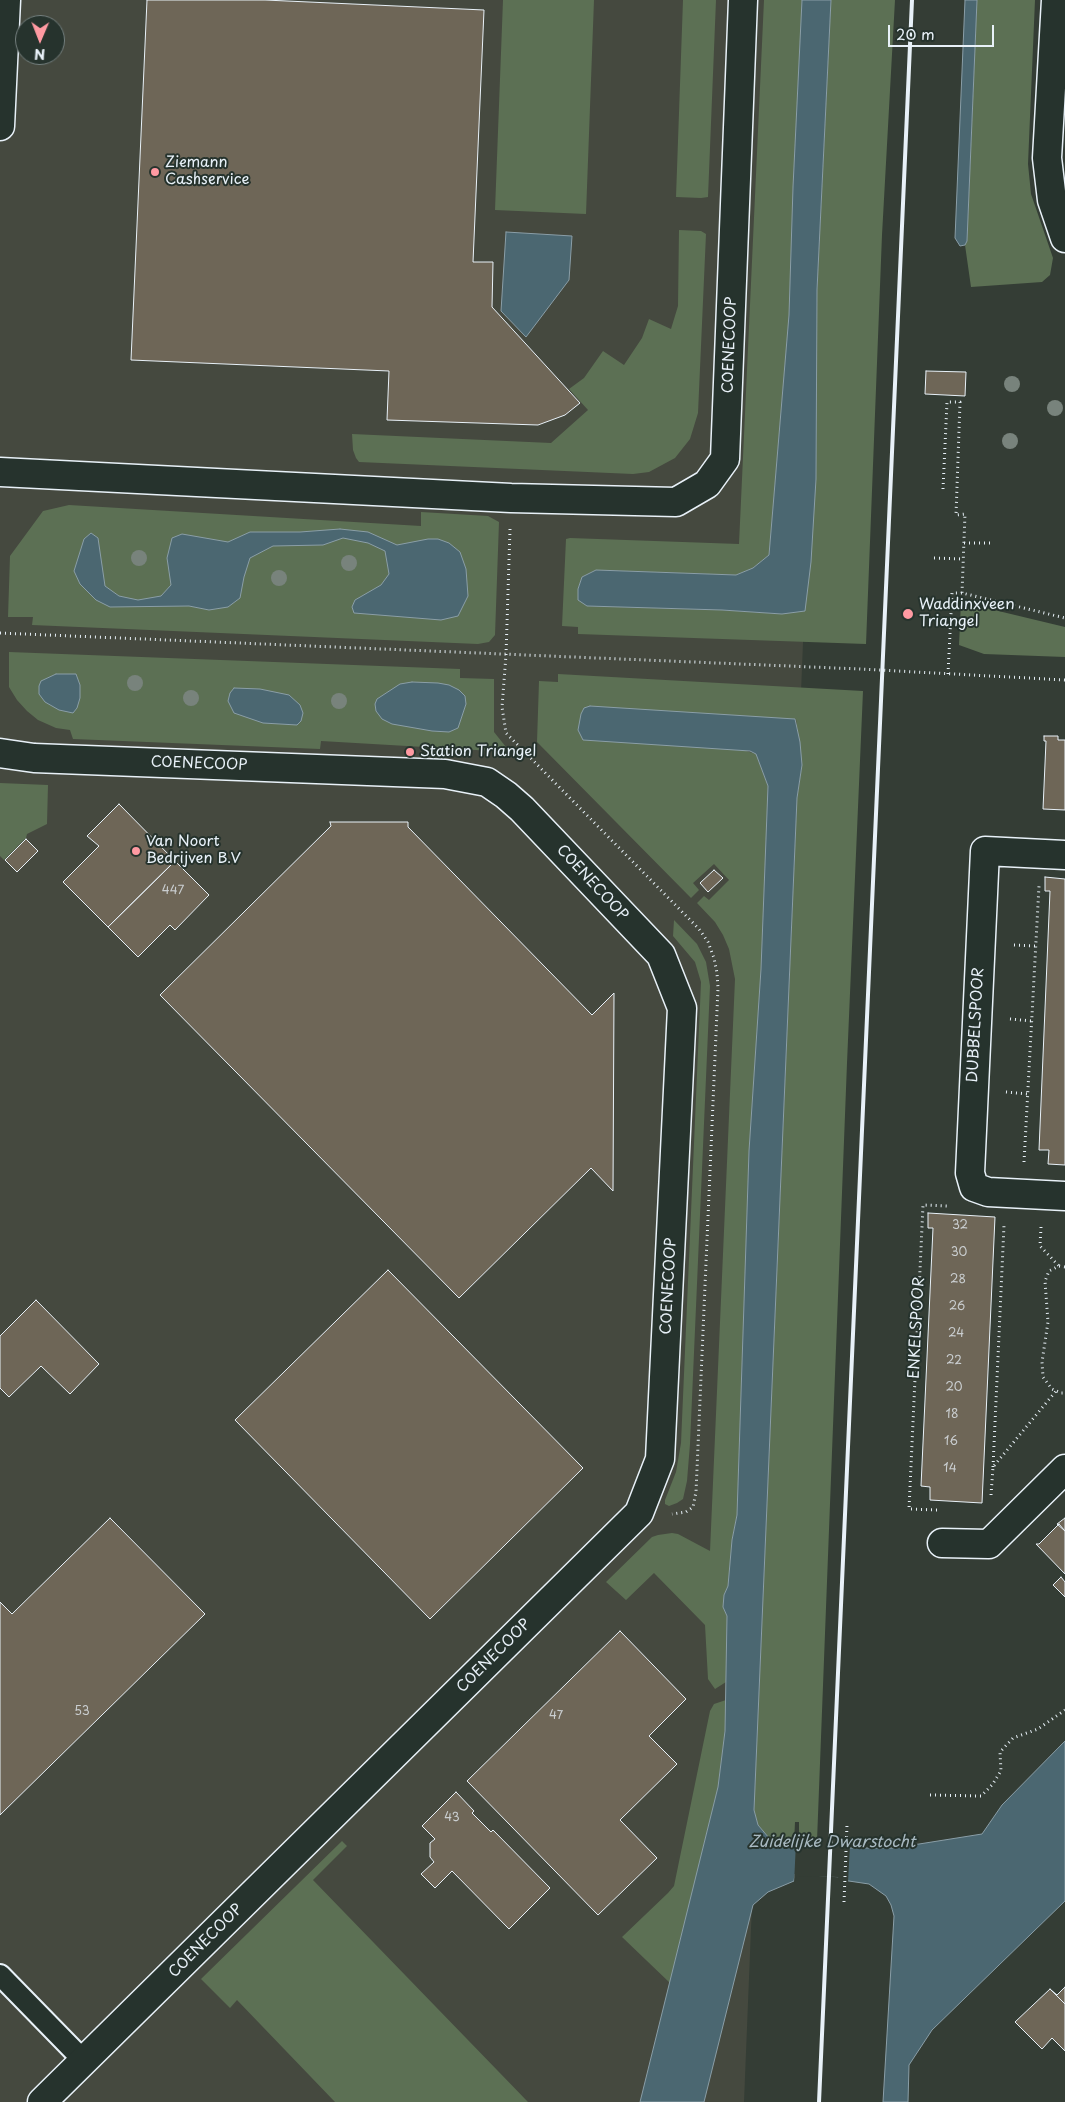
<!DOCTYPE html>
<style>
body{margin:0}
#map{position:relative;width:1065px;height:2102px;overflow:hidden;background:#343d35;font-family:"Playpen Sans",sans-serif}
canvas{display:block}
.north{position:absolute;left:15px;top:15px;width:50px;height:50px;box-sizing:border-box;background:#26332d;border:1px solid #747f7e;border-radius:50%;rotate:181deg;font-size:14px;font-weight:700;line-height:20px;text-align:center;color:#e8f1f8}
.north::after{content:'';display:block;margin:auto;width:18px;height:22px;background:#ff9aa2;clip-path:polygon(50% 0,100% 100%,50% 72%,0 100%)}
.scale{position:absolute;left:888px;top:25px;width:106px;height:22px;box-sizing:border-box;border:2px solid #e8f1f8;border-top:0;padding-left:6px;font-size:15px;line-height:18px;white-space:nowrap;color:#e8f1f8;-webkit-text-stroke:4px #26332d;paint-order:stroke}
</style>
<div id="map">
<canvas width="1065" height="2102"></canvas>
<div class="north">N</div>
<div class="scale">20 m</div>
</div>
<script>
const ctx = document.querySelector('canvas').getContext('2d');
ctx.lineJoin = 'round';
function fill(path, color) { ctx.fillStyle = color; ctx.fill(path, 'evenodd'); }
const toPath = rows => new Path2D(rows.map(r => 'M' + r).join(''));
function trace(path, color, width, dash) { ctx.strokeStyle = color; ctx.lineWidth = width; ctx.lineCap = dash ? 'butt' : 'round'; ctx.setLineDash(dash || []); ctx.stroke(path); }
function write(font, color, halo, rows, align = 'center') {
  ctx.font = font + ' "Playpen Sans",sans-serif'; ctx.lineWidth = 4; ctx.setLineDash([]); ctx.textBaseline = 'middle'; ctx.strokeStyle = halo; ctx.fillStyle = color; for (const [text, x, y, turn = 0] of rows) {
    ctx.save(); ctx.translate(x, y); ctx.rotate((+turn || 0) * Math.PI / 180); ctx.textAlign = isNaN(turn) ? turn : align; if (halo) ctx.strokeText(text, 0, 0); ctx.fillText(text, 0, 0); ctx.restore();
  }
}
fill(toPath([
 [0,0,829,0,744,2102,0,2102],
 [25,25,55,25,55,55,25,55]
]), '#45493f');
fill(toPath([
 [503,0,594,0,586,214,495,210],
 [683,0,716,0,708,197,701,198,676,197],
 [764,0,802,0,793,187,789,315,769,555,753,568,736,575,596,570,582,577,578,589,578,599,587,606,722,610,782,614,813,511,816,479,817,290,831,0,895,0,882,235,866,644,578,634,578,627,562,626,566,539,570,538,739,544],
 [977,0,1035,0,1028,164,1031,194,1053,258,1050,275,1042,282,971,287,965,245,967,241],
 [679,230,701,231,706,234,698,413,690,439,675,458,649,472,633,474,359,462,356,458,353,450,352,434,551,443,588,410,569,389,584,378,603,351,624,365,642,338,649,319,671,329,678,306],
 [69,505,421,526,421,512,488,516,499,522,495,635,489,642,478,644,32,625,33,617,8,617,10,556,43,511],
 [961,602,1065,627,1065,657,984,654,959,645],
 [9,652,460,669,460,678,494,679,494,732,510,752,321,741,320,749,73,739,70,730,56,728,38,720,27,711,17,700,9,687],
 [558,674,863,691,847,1063,817,1841,804,1840,799,1838,799,1822,795,1822,794,1844,769,1838,758,1825,754,1811,797,798,802,765,796,719,743,750,756,754,768,786,761,969,749,1151,737,1515,732,1540,728,1586,724,1595,723,1607,727,1616,726,1682,715,1689,708,1679,705,1625,654,1573,626,1600,606,1582,652,1537,658,1535,672,1533,678,1534,710,1551,735,979,729,949,723,935,715,922,697,903,704,896,709,900,729,880,714,864,693,883,699,890,691,898,537,742,539,681,558,682],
 [0,783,48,785,47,824,27,834,26,838,4,860,0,856],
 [674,920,697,944,706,962,710,986,690,1444,687,1481,683,1499,677,1503,669,1506,665,1504,665,1500,676,1472,681,1443,701,982,695,962,673,936],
 [726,1700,725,1730,718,1787,670,1983,622,1937,668,1893,674,1886,710,1711,714,1704],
 [342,1841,347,1846,313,1880,528,2102,335,2102,237,2000,230,2008,201,1979]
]), '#5c7054');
const water = toPath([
 [802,0,831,0,817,290,816,479,811,562,805,611,782,614,722,610,587,606,578,600,578,589,582,577,596,570,736,575,753,568,769,555,789,315,793,187,802,0],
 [965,0,977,0,967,241,965,245,960,246,955,238,965,0],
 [506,232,572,236,569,280,526,337,501,311,506,232],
 [340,529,368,532,397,545,428,539,438,539,449,543,460,552,466,569,468,596,458,616,441,620,354,613,352,607,355,600,381,585,389,574,385,551,368,543,343,538,323,545,273,546,250,558,244,577,240,598,228,607,209,610,189,606,110,607,96,600,80,584,74,571,84,539,91,533,98,538,105,586,119,596,138,600,161,596,171,585,167,558,172,538,182,534,228,542,250,532,300,532,340,529],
 [56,674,76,674,80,685,80,698,77,708,73,713,59,710,45,702,39,694,39,686,41,681,56,674],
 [412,682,438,683,449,685,459,690,465,696,466,704,458,728,449,732,432,731,392,724,382,719,376,711,375,704,377,699,400,684,412,682],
 [234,688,260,689,289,695,300,705,303,713,301,721,297,725,263,723,234,713,228,701,230,693,234,688],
 [590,706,795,719,800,742,802,765,797,798,754,1810,758,1825,769,1838,794,1844,796,1848,841,1852,844,1848,894,1848,982,1834,1002,1805,1065,1741,1065,1901,932,2030,909,2065,908,2102,883,2102,894,1916,891,1905,886,1896,869,1884,842,1880,842,1877,795,1874,794,1881,768,1892,753,1905,704,2102,640,2102,718,1787,725,1731,727,1616,723,1607,724,1595,728,1586,732,1540,737,1515,749,1151,761,969,768,786,756,754,750,751,583,740,578,730,581,714,584,708,590,706]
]);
fill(water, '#4b6771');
trace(water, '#8a9ea7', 1);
fill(toPath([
 [796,1842,799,1848,840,1849,843,1846,850,1845,848,1882,840,1882,838,1877,797,1876,794,1884]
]), '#343d35');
const building = toPath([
 [147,0,265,0,484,10,473,262,493,262,492,307,580,403,565,415,538,425,387,420,389,371,131,360,147,0],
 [926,371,966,372,965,396,925,394,926,371],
 [1044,736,1058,736,1058,740,1065,740,1065,810,1043,809,1046,741,1044,741,1044,736],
 [119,804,175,861,108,927,63,882,99,846,87,836,119,804],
 [330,822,408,822,408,827,592,1015,614,993,613,1191,591,1168,459,1298,160,995,331,826,330,822],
 [26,839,38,851,17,872,5,860,26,839],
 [175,861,209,895,175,930,170,925,138,957,108,927,175,861],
 [714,870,723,878,708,892,700,883,714,870],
 [1045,877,1065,879,1065,1165,1048,1164,1049,1150,1039,1150,1050,891,1045,891,1045,877],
 [928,1213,995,1217,982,1503,930,1500,930,1487,921,1486,933,1228,928,1228,928,1213],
 [388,1270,583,1468,430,1619,235,1420,388,1270],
 [36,1300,99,1364,70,1394,41,1366,9,1397,0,1388,0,1336,36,1300],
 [110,1518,205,1614,0,1815,0,1602,12,1614,110,1518],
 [1065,1518,1065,1531,1057,1524,1065,1518],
 [1059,1524,1065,1531,1065,1574,1036,1544,1039,1544,1059,1524],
 [1061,1577,1065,1582,1065,1597,1053,1585,1061,1577],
 [620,1631,686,1699,649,1736,677,1764,620,1820,657,1858,598,1915,467,1781,620,1631],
 [456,1792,474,1811,472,1813,491,1832,493,1830,550,1888,509,1929,452,1871,435,1888,421,1874,434,1862,430,1857,430,1843,435,1839,422,1826,456,1792],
 [1065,1987,1065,2004,1050,1989,1057,1995,1065,1987],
 [1050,1989,1065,2004,1065,2051,1052,2038,1042,2049,1015,2022,1050,1989]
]);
fill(building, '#6e6657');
trace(building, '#e8f1f8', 1);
const lane = toPath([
 [0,1975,84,2061]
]);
const street = toPath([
 [0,126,6,0],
 [0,472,511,498,676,502,707,484,725,459,743,0],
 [0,753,34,758,445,774,487,782,506,795,522,809,661,955,682,1008,660,1459,639,1513,42,2102],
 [1065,855,985,851,970,1173,974,1187,988,1192,1065,1196],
 [942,1543,989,1544,1065,1469]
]);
const secondary = toPath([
 [1056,0,1047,158,1052,200,1065,238]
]);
trace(lane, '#e8f1f8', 24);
trace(street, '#e8f1f8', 31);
trace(secondary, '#e8f1f8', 31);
trace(toPath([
 [943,489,947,402,960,402,956,515,965,514,962,593,1065,618],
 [510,529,506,655,502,707,506,733,699,929,708,942,714,958,717,973,718,988,696,1492,693,1507,686,1512,672,1514],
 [964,543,990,543],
 [934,558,963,559],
 [0,633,860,669,1065,680],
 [948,674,952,593,962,593],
 [1014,945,1035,946],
 [1010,1019,1032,1021],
 [1006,1092,1028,1094],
 [1024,1162,1039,886],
 [1041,1227,1040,1246,1059,1266],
 [1065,1267,1059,1266,1049,1271,1045,1281,1048,1322,1042,1362,1043,1377,1052,1389,1061,1393,1065,1393],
 [993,1467,1004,1225],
 [991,1495,993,1467,1056,1391],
 [937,1510,909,1509,923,1205,948,1206],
 [930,1795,981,1796,992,1785,1001,1771,1000,1752,1013,1738,1038,1729,1065,1710],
 [844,1902,847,1825]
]), '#e8f1f8', 3, [1, 4]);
trace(lane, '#26332d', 20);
trace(street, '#26332d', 28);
trace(secondary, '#26332d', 28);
trace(toPath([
 [819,2102,912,0]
]), '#e8f1f8', 4);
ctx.fillStyle = '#78837c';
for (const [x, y] of [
 [1012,384],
 [1055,408],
 [1010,441],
 [139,558],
 [349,563],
 [279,578],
 [135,683],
 [191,698],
 [339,701]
]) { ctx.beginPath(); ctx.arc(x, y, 8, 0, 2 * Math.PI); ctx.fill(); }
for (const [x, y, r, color] of [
 [155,172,5,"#ff9aa2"],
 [908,614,6,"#ff9aa2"],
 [410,752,5,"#ff9aa2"],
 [136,851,5,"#ff9aa2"]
]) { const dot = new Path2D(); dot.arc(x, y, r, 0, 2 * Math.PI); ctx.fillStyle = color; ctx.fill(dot); trace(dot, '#26332d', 2); }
write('12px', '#caced0', null, [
 ["447",173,891],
 ["32",960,1226],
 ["30",959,1253],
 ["28",958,1280],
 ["26",957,1307],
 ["24",956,1334],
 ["22",954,1361],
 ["20",954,1388],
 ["18",952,1415],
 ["16",951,1442],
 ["14",950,1469],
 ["53",82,1712],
 ["47",556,1716],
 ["43",452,1818]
]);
write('15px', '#e8f1f8', '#26332d', [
 ["Ziemann",165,163],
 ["Cashservice",165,180],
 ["Waddinxveen",919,605],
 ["Triangel",919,622],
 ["Station Triangel",420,752],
 ["Van Noort",146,842],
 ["Bedrijven B.V",146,859]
], 'left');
write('15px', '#e8f1f8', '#26332d', [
 ["COENECOOP",730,345,-88],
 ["COENECOOP",199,764,2],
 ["COENECOOP",592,883,47],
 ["DUBBELSPOOR",976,1025,-87],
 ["COENECOOP",669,1286,-87],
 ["ENKELSPOOR",917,1328,-87],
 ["COENECOOP",494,1656,-45],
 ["COENECOOP",206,1941,-45]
]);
write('italic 16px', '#a9bac2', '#26332d', [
 ["Zuidelijke Dwarstocht",832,1843]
]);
</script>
